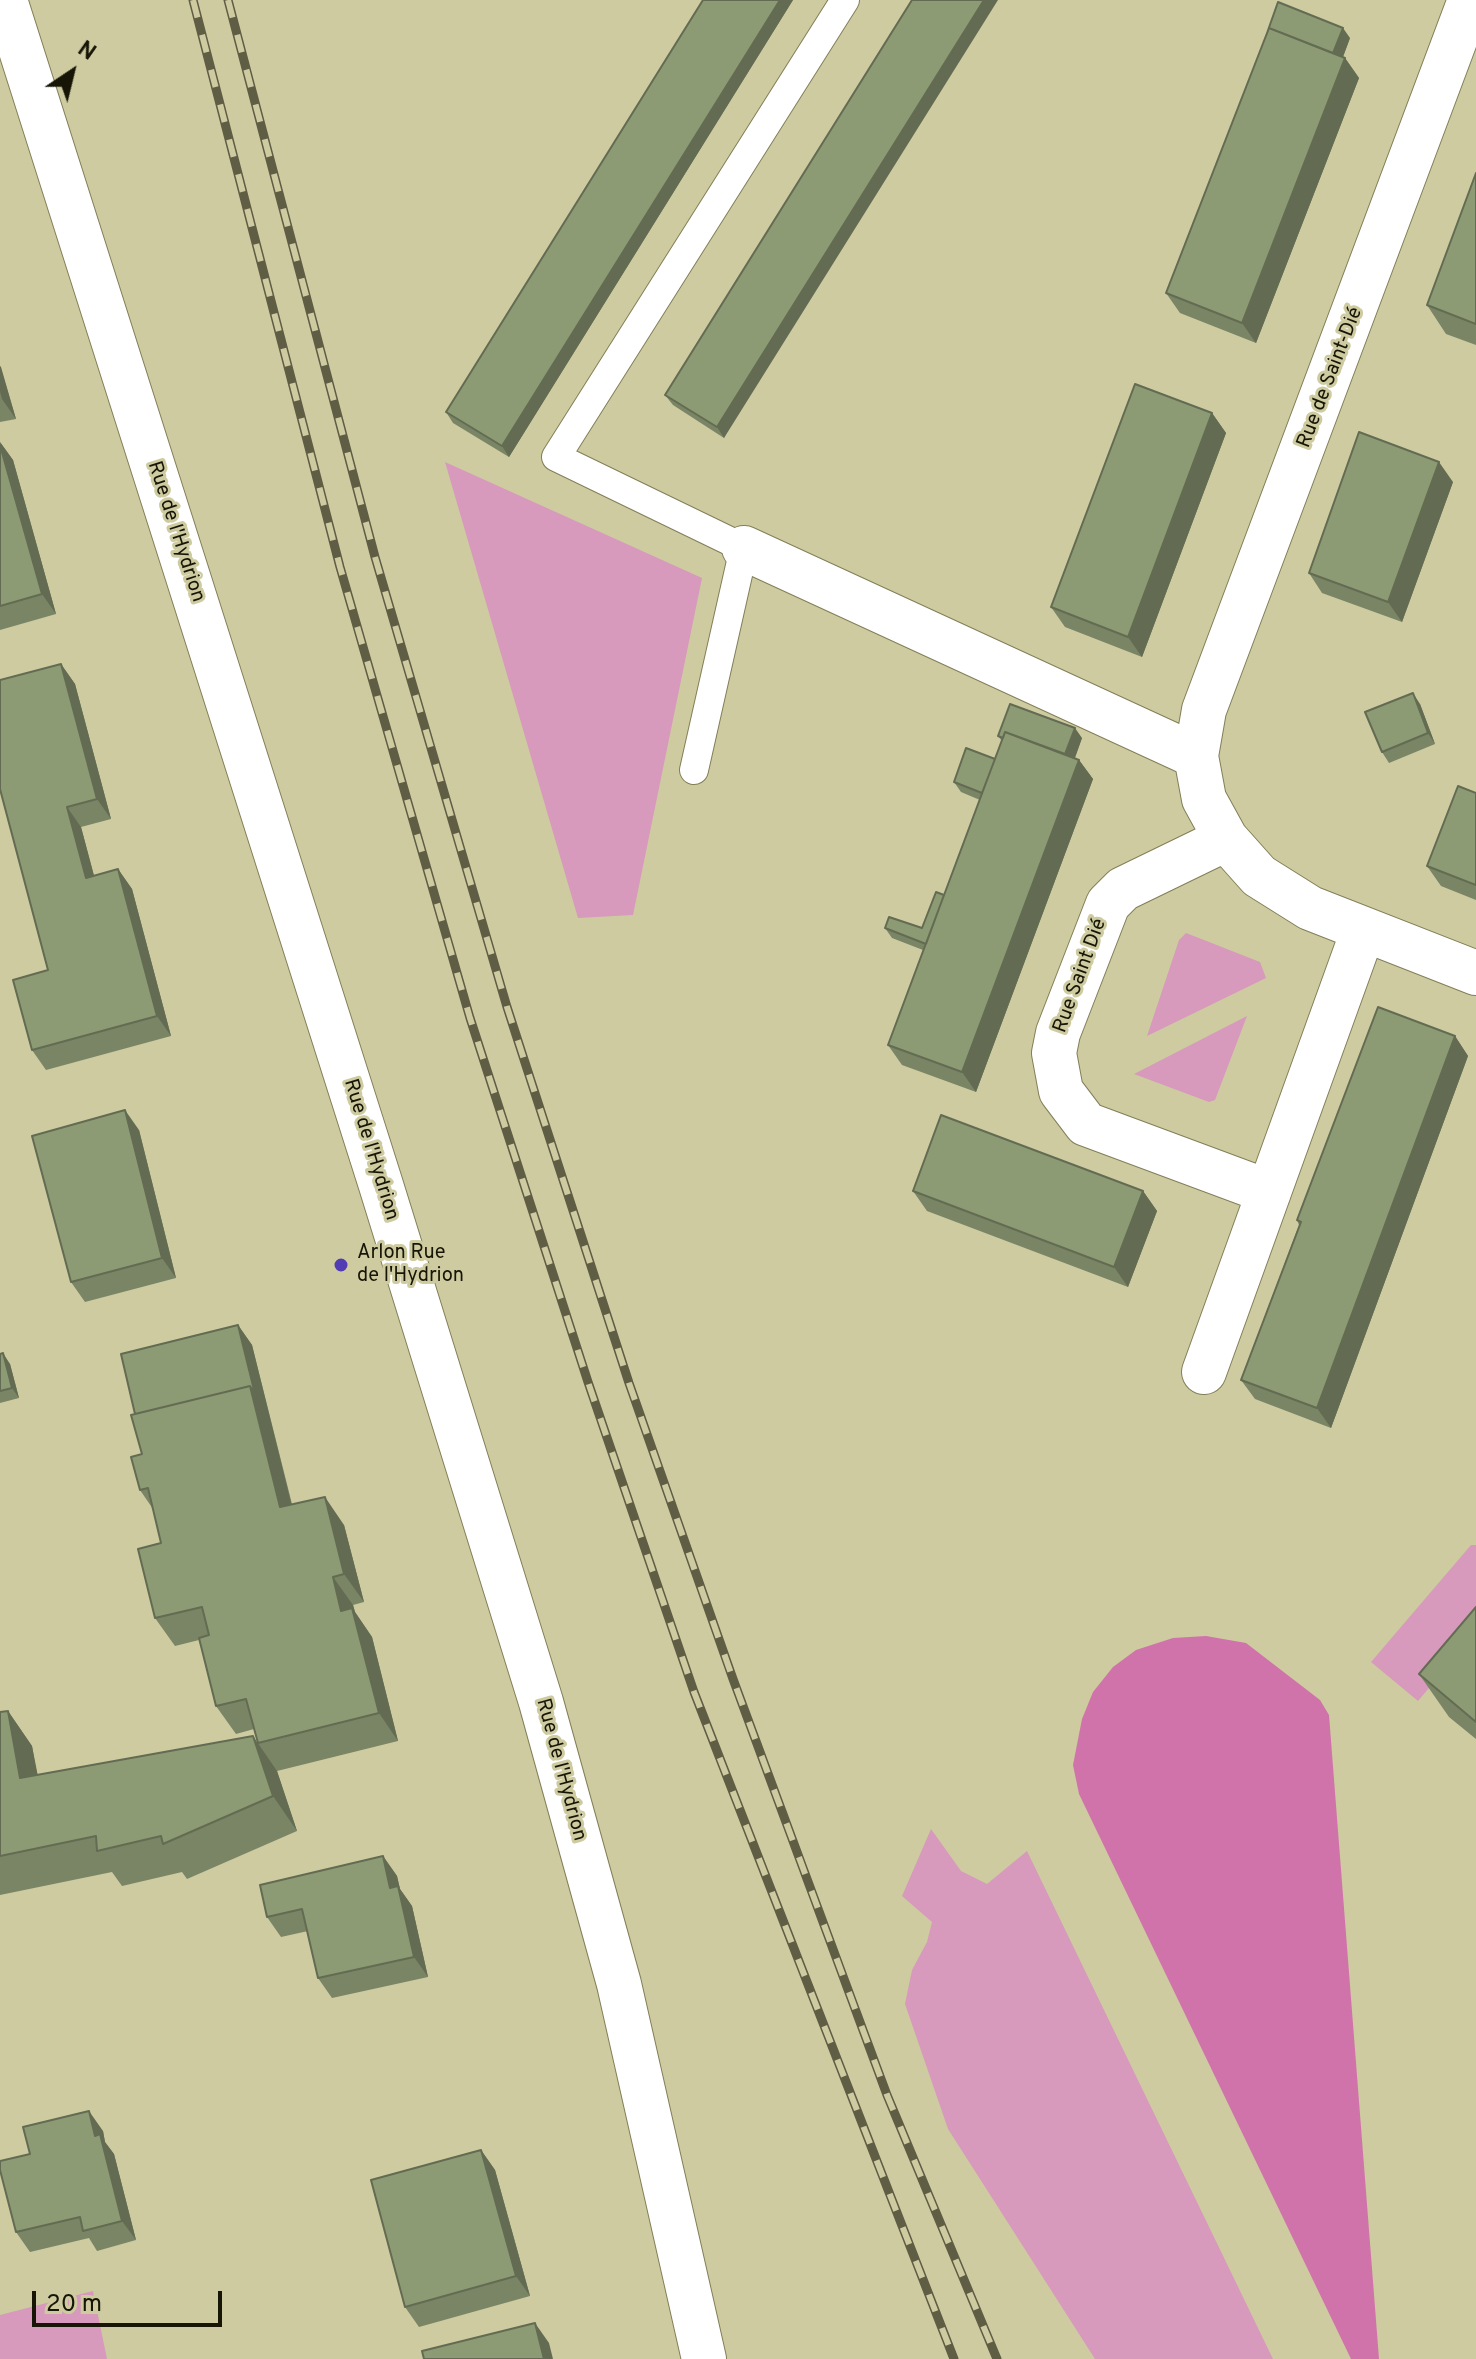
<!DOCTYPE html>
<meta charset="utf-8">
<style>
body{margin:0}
#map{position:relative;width:1476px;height:2359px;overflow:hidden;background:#cecba1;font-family:Overpass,sans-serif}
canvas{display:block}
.north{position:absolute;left:32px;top:32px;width:80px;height:80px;-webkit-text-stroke:6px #cecba1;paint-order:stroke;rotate:35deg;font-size:22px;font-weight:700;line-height:32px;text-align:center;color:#161506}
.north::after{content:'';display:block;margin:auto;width:28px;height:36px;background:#161506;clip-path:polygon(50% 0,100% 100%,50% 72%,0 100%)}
.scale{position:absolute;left:32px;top:2291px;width:190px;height:36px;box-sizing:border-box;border:4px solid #161506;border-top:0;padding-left:10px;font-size:24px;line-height:28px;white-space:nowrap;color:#161506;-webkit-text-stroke:6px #cecba1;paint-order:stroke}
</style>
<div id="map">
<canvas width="1476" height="2359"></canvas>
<div class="north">N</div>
<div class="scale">20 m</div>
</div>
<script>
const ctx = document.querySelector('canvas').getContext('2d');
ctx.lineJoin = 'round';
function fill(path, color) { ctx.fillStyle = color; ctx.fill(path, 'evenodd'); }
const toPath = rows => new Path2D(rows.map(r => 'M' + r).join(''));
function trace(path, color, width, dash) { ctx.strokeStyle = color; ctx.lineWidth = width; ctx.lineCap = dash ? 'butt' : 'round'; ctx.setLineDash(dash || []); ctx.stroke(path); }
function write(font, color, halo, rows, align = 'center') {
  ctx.font = font + ' Overpass,sans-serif'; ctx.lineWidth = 6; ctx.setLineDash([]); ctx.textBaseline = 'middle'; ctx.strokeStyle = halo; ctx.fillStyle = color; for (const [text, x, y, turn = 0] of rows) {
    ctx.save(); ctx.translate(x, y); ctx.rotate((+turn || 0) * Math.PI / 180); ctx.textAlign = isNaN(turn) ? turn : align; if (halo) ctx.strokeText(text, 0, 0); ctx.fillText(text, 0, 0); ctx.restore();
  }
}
fill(toPath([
 [445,462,702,578,633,915,578,918],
 [1186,933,1260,962,1266,978,1147,1036,1179,940],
 [1247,1016,1215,1100,1209,1102,1134,1074],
 [1471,1545,1476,1545,1476,1665,1459,1652,1418,1701,1371,1662],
 [931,1829,961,1871,987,1884,1027,1851,1273,2359,1095,2359,1042,2276,948,2129,905,2004,912,1970,927,1942,932,1922,902,1896],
 [93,2291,107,2359,0,2359,0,2315]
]), '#d799bc');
fill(toPath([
 [1206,1636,1246,1643,1320,1700,1329,1715,1379,2359,1351,2359,1079,1794,1073,1765,1082,1719,1093,1692,1113,1667,1136,1650,1173,1638]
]), '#cf73aa');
const lane = toPath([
 [694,770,744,548,556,457,845,0]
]);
const street = toPath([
 [5,0,380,1182,541,1702,619,1984,704,2359],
 [1470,0,1204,710,1196,756,1204,799,1226,839,1259,876,1310,908,1476,973],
 [744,548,1196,756],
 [1226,839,1123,889,1108,904,1058,1033,1054,1053,1061,1091,1086,1124,1269,1192],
 [1204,1372,1363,931]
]);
trace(lane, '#827f58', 30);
trace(street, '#827f58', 46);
trace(lane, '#fff', 28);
trace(street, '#fff', 44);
const rail = toPath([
 [193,0,340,567,470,1018,588,1382,694,1692,954,2359],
 [228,0,375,557,507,1007,629,1383,733,1679,887,2095,997,2359]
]);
trace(rail, '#5f5d44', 9);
trace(rail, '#cecba1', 6, [18]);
fill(toPath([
 [703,0,793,0,509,457,453,423,446,412],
 [912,0,724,438,673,405,665,395],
 [1350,38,1343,57,1345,58,1359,78,1256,343,1180,313,1166,293],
 [1476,173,1476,345,1446,334,1427,305],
 [0,366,16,419,0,422],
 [1212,413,1226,433,1142,657,1065,627,1051,607],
 [0,442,13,460,56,614,0,630],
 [1453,482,1402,622,1322,593,1309,573],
 [61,664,75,684,111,819,81,827,94,876,118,869,132,889,171,1036,46,1070,32,1050,48,970],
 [1420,704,1435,744,1389,763,1382,752],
 [998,736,1082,738,1075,758,1079,760,1093,779,976,1092,902,1065,888,1045,923,950,892,938,885,928,922,928,944,895,980,800,961,792,954,782,995,759,1002,741],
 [1476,793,1476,900,1441,886,1427,866],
 [1455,1036,1468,1056,1331,1428,1255,1399,1241,1380,1299,1225,1297,1220],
 [139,1130,176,1278,85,1302,71,1282],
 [913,1191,1143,1191,1157,1211,1128,1287,927,1211],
 [238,1325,252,1345,292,1504,344,1525,364,1602,353,1605,355,1612,372,1637,398,1741,277,1771,297,1831,187,1879,182,1872,122,1886,112,1872,0,1895,0,1712,8,1711,32,1746,37,1775,258,1743,254,1729,236,1734,216,1706,199,1640,175,1646,155,1618,161,1543,153,1509,140,1490,142,1454,135,1414],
 [0,1354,10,1364,19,1398,0,1403],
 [1476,1607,1476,1739,1449,1717,1419,1674],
 [383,1856,397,1876,400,1889,412,1906,428,1977,332,1998,318,1978,308,1931,281,1937,267,1917],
 [103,2131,105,2142,114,2154,136,2240,97,2251,89,2238,30,2252,16,2232,30,2154],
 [481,2150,495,2170,530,2296,419,2327,405,2307]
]), '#798565');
fill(toPath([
 [780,0,793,0,509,457,502,446],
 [984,0,998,0,724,438,717,427],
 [1343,28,1350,38,1338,70,1331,59],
 [1345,58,1359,78,1256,343,1242,323],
 [0,366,1,367,16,419,2,399,0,392],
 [1212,413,1226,433,1142,657,1128,637],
 [0,442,13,460,56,614,42,594],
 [1439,462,1453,482,1402,622,1388,602],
 [61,664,75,684,111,819,97,799],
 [1413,693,1420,704,1435,744,1428,733],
 [1075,728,1082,738,1070,771,1063,761],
 [1079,760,1093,779,976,1092,962,1072],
 [67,807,81,827,100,898,86,878],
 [118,869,132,889,171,1036,157,1016],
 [1455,1036,1468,1056,1331,1428,1317,1408],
 [125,1110,139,1130,176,1278,162,1258],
 [1143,1191,1157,1211,1128,1287,1114,1267],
 [238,1325,252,1345,299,1535,280,1507,250,1386],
 [3,1353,10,1364,19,1398,12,1388],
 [325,1497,344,1525,364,1602,344,1574],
 [333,1577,353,1605,355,1612,372,1637,398,1741,379,1713,341,1611],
 [8,1711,32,1746,45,1812,20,1778],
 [253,1736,277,1771,297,1831,273,1796],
 [383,1856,397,1876,400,1889,412,1906,428,1977,414,1957,390,1888],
 [89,2111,103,2131,105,2142,114,2154,136,2240,122,2221,95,2136],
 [481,2150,495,2170,530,2296,516,2276],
 [535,2323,549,2343,553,2359,544,2359]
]), '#636c52');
const building = toPath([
 [703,0,780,0,502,446,446,412,703,0],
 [912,0,984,0,717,427,665,395,912,0],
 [1278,2,1343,28,1333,53,1269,28,1266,36,1278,2],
 [1269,28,1345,58,1242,323,1166,293,1269,28],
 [1476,173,1476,324,1427,305,1476,173],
 [1135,384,1212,413,1128,637,1051,607,1135,384],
 [1359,432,1439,462,1388,602,1309,573,1359,432],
 [0,445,42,594,0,606,0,445],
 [61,664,97,799,67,807,86,878,118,869,157,1016,32,1050,13,980,48,970,0,789,0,680,61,664],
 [1413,693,1428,733,1382,752,1365,712,1413,693],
 [1010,704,1075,728,1065,754,1005,732,1003,738,998,736,1010,704],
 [1005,732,1079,760,962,1072,888,1045,1005,732],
 [966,748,995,759,982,793,954,782,966,748],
 [1458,786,1476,793,1476,885,1427,866,1458,786],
 [936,892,944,895,926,944,885,928,889,917,922,928,936,892],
 [1378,1007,1455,1036,1317,1408,1241,1380,1301,1222,1297,1220,1378,1007],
 [125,1110,162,1258,71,1282,32,1136,125,1110],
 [941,1115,1143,1191,1114,1267,913,1191,941,1115],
 [238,1325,255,1394,250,1386,135,1414,121,1354,238,1325],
 [3,1353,12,1388,0,1391,0,1354,3,1353],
 [250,1386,280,1507,325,1497,344,1574,333,1577,341,1611,352,1608,379,1713,258,1743,246,1699,216,1706,199,1638,209,1635,202,1607,155,1618,138,1549,161,1543,148,1488,140,1490,131,1457,142,1454,131,1415,250,1386],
 [1476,1607,1476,1722,1419,1674,1476,1607],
 [8,1711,20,1778,253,1736,273,1796,163,1844,161,1836,97,1851,96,1836,0,1856,0,1712,8,1711],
 [383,1856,390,1888,398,1886,414,1957,318,1978,302,1909,267,1917,260,1885,383,1856],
 [89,2111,95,2136,100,2134,122,2221,83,2231,80,2217,16,2232,0,2170,0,2161,30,2154,23,2127,89,2111],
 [481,2150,516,2276,405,2307,371,2180,481,2150],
 [535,2323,544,2359,424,2359,422,2351,535,2323]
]);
fill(building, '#8d9b75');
trace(building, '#636c52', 2);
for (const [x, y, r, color] of [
 [341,1265,8,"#513cb4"]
]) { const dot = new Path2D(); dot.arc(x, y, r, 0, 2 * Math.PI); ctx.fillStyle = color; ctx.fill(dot); trace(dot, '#cecba1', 3); }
write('20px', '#161506', '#cecba1', [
 ["Rue de Saint-Dié",1331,378,-69],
 ["Rue de l'Hydrion",175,532,72],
 ["Rue Saint Dié",1081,976,-70],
 ["Rue de l'Hydrion",370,1150,73],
 ["Rue de l'Hydrion",560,1770,75]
]);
write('20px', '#161506', '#cecba1', [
 ["Arlon Rue",357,1254],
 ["de l'Hydrion",357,1277]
], 'left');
</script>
